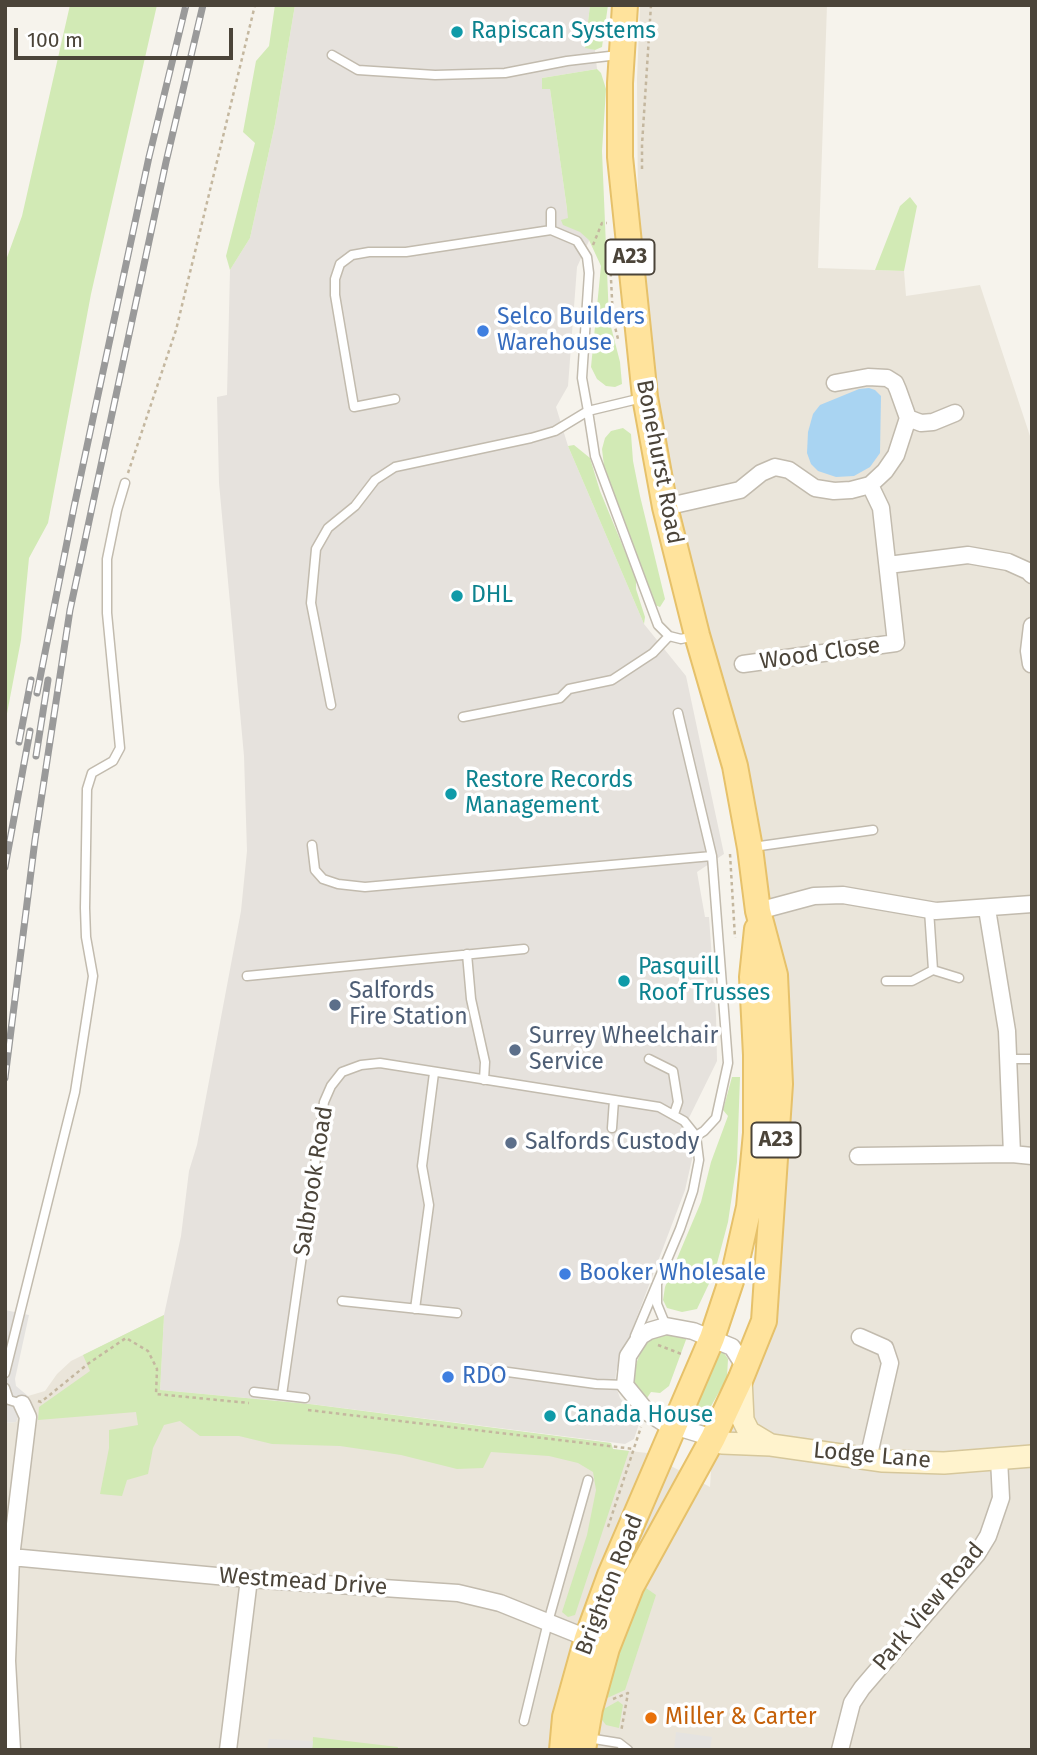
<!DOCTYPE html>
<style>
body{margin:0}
#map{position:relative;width:1037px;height:1755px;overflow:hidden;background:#f6f3ec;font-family:"Fira Sans",sans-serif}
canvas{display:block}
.frame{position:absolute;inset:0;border:7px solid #4b4439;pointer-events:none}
.scale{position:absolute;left:14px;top:28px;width:219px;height:32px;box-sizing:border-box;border:4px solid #4b4439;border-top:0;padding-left:9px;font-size:21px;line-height:24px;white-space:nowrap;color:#4b4439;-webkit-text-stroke:5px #fff;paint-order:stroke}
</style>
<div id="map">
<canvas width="1037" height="1755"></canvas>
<div class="frame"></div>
<div class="scale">100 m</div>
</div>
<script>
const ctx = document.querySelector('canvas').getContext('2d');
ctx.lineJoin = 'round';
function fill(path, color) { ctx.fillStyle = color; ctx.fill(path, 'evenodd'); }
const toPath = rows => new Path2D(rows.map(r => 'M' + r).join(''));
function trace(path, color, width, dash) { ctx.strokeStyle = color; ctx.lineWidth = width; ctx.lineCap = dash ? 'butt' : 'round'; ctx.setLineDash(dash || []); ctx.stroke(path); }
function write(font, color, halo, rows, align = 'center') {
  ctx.font = font + ' "Fira Sans",sans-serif'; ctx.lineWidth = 7; ctx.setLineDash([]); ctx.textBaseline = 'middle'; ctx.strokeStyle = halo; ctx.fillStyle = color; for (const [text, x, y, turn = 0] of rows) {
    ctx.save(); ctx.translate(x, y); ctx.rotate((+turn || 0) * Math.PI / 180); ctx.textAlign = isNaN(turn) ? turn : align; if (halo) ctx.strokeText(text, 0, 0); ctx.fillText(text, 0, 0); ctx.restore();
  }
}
fill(toPath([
 [640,5,827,5,818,268,904,271,906,296,980,285,1032,442,1032,1750,5,1750,5,1423,16,1422,28,1396,45,1391,57,1374,71,1361,164,1315,160,1390,309,1404,611,1443,613,1449,647,1453,710,1487,713,1438,764,1321,779,1057,667,458,657,394,638,216,637,79]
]), '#eae5da');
fill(toPath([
 [295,5,590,5,585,47,595,50,597,69,542,78,550,89,567,209,594,230,577,267,568,386,556,407,568,446,644,624,686,676,724,854,697,872,705,917,709,917,716,1015,717,1061,683,1130,693,1155,685,1190,616,1372,615,1384,620,1398,640,1421,634,1439,625,1444,310,1404,160,1390,164,1315,181,1236,189,1171,197,1145,241,911,247,851,244,756,219,483,217,397,227,395,230,270,250,238,275,124]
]), '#e6e2dd');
fill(toPath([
 [70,5,157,5,91,294,48,523,29,558,21,640,5,724,5,263,22,216],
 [275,5,295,5,275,124,250,238,230,270,226,256,255,143,243,132,256,61,269,46],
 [590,5,608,5,602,47,595,50,585,48],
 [597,69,601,73,606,89,602,151,609,319,620,362,622,384,615,387,606,386,597,379,591,367,601,266,589,240,580,232,563,225,561,220,568,218,567,209,550,89,542,89,542,78],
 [910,197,917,206,904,271,875,270,900,206],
 [623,428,631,434,633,461,640,496,665,599,660,607,655,605,604,466,602,449,605,438,611,431],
 [574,445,590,458,600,491,636,578,636,589,645,617,644,624,568,446],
 [732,1077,740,1077,737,1162,728,1222,715,1271,697,1309,682,1312,667,1308,663,1300,665,1287,701,1202,711,1162,728,1116,723,1110],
 [164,1315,160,1390,309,1404,611,1443,613,1449,629,1451,575,1615,568,1617,562,1612,587,1535,596,1490,593,1472,578,1463,549,1456,491,1452,483,1468,457,1469,401,1455,340,1446,272,1444,239,1436,200,1436,180,1421,164,1425,153,1448,148,1474,127,1480,122,1496,100,1494,109,1448,109,1430,138,1425,136,1412,38,1420,39,1407,90,1371,83,1355],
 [662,1334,687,1337,669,1386,660,1393,651,1392,647,1398,639,1393,634,1385,635,1367,644,1343,647,1339],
 [716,1350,722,1350,728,1359,727,1378,706,1415,700,1420,693,1419,691,1415],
 [646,1588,656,1595,625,1690,605,1699,614,1665,635,1608],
 [618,1701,623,1705,619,1728,606,1725,599,1716,600,1711],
 [313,1737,398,1747,397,1750,312,1750]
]), '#d2eab5');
fill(toPath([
 [5,1310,29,1315,15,1379,16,1386,28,1396,16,1422,5,1423],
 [676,1732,712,1737,710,1750,674,1750],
 [269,1739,313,1741,312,1750,267,1750]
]), '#e5e3e0');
fill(toPath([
 [869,388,875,390,881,396,880,453,870,467,854,476,836,477,818,471,811,464,807,453,808,432,813,414,820,405,859,389]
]), '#a9d4f2');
const lane = toPath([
 [332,55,358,70,435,75,505,73,567,61,618,55],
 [551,212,551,230],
 [395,399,354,407,335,295,335,279,340,264,352,255,369,252,406,252,551,230,577,241,587,257,589,273,582,378,588,411,642,398],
 [331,705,311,603,316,549,328,528,355,506,375,480,395,467,531,438,555,431,588,411,595,456,658,625,669,636,681,639,694,636],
 [463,717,560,698,569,689,612,680,653,653,669,636],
 [312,845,315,870,323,879,338,884,365,887,712,856],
 [753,847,873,830],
 [467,954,471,999,485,1062,484,1080],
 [933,970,959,978],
 [247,976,524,949],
 [886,981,912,981,933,970,929,910],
 [649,1059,673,1071,678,1102,674,1114],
 [1009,1059,1032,1059],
 [612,1128,614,1100],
 [657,1285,657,1304,666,1326],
 [342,1301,457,1313],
 [415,1309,429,1205,422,1166,434,1073],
 [635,1336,680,1229,693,1191,699,1160,696,1136,704,1131,716,1118,728,1063,712,856,678,713],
 [493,1370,596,1384,625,1385],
 [5,1373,75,1092,93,976,86,937,85,908,87,789,92,773,113,761,120,748,107,613,107,559,117,510,125,483],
 [5,1388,9,1400,22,1404],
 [254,1392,305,1398],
 [282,1395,324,1102,331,1086,342,1072,361,1065,380,1063,659,1107,684,1121,696,1136],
 [524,1721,548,1622,588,1480],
 [588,1738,619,1743,628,1750]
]);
const street = toPath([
 [908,418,921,423,933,422,955,413],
 [665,507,740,490,761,473,775,467,789,470,815,488,834,491,851,490,870,485,885,471,896,455,908,418,898,390,895,383,887,378,868,377,835,383],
 [888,565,968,555,1008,562,1028,571,1032,575],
 [743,664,896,643,881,508,870,485],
 [1031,664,1029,651,1032,626],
 [987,909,1007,1031,1012,1154],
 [758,911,814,896,843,895,936,911,1032,904],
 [858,1156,1012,1154,1032,1156],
 [860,1337,885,1348,890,1363,868,1459],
 [713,1438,664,1423,647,1412,625,1385,628,1356,641,1336,649,1331,666,1326,693,1331,732,1347,745,1367],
 [11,1557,249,1579,458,1593,500,1603,587,1638],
 [12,1750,7,1661,11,1557,28,1417,22,1404],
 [228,1750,249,1579],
 [840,1750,852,1703,862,1688,977,1554,988,1536,1001,1498,999,1459]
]);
const secondary = toPath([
 [741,1378,743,1420,749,1432,769,1444],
 [713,1438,722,1443,771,1445,883,1461,944,1463,1032,1456]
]);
const primary = toPath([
 [562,1750,565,1717,587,1638,610,1575,712,1338,735,1269,749,1207,756,1133,756,1055,752,977,757,929],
 [583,1750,590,1709,607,1648,631,1587,713,1438,741,1378,764,1321,780,1084,775,975,758,911,750,848,735,766,697,635,665,507,645,397,620,157,620,83,625,5]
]);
trace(lane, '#c2bbae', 11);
trace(street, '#c2bbae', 19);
trace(secondary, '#d6c79b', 24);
trace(primary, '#e6c16a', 28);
trace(toPath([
 [642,169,642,145,651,5],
 [593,245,602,223,607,223],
 [610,259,613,319,618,339],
 [128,473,176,330,255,5],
 [730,854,735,938],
 [658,1345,684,1355],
 [38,1401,41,1402,89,1363,126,1338,148,1351,157,1369,156,1394,249,1403],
 [308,1410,634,1449],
 [608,1527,641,1427],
 [613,1699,628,1693,621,1732]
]), '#c4b79f', 2.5, [3.5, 3.5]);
trace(lane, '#fff', 8);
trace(street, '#fff', 16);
trace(secondary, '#fff3cd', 21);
trace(primary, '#ffe39c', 24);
const rail = toPath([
 [37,693,74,507,149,157,186,5],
 [19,742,31,680],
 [36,756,48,680],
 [5,867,30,731],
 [5,1078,35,840,70,610,166,162,203,5]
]);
trace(rail, '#9a9a9a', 7);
trace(rail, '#fff', 4.5, [13]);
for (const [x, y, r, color] of [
 [457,32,7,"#0f9aa8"],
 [483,331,7,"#3f7fe0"],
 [457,596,7,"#0f9aa8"],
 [451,794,7,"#0f9aa8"],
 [624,981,7,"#0f9aa8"],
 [335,1005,7,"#5c6f8a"],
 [515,1050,7,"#5c6f8a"],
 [511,1143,7,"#5c6f8a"],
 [565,1274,7,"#3f7fe0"],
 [448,1377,7,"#3f7fe0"],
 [550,1416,7,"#0f9aa8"],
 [651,1718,7,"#e8710a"]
]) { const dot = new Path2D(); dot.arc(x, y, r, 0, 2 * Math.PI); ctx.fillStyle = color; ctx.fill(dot); trace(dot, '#fff', 2.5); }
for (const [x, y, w] of [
 [630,257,49],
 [776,1140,49]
]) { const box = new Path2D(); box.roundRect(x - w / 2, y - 17.5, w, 35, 5); ctx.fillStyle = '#fff'; ctx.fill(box); trace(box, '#4b4439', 2); }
write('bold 21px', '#4b4439', null, [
 ["A23",630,257],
 ["A23",776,1140]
]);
write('23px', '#0d838f', '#fff', [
 ["Rapiscan Systems",471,32],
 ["DHL",471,596],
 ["Restore Records",465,781],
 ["Management",465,807],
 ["Pasquill",638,968],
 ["Roof Trusses",638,994],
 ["Canada House",564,1416]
], 'left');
write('23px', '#366cbe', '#fff', [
 ["Selco Builders",497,318],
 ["Warehouse",497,344],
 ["Booker Wholesale",579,1274],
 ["RDO",462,1377]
], 'left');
write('23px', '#4b4439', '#fff', [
 ["Bonehurst Road",659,462,79],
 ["Wood Close",820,654,-8],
 ["Salbrook Road",314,1181,-81],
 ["Lodge Lane",872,1456,5],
 ["Westmead Drive",303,1582,4],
 ["Brighton Road",610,1585,-69],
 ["Park View Road",929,1607,-50]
]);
write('23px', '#4e5e75', '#fff', [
 ["Salfords",349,992],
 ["Fire Station",349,1018],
 ["Surrey Wheelchair",529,1037],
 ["Service",529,1063],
 ["Salfords Custody",525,1143]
], 'left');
write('23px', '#c56008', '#fff', [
 ["Miller & Carter",665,1718]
], 'left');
</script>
